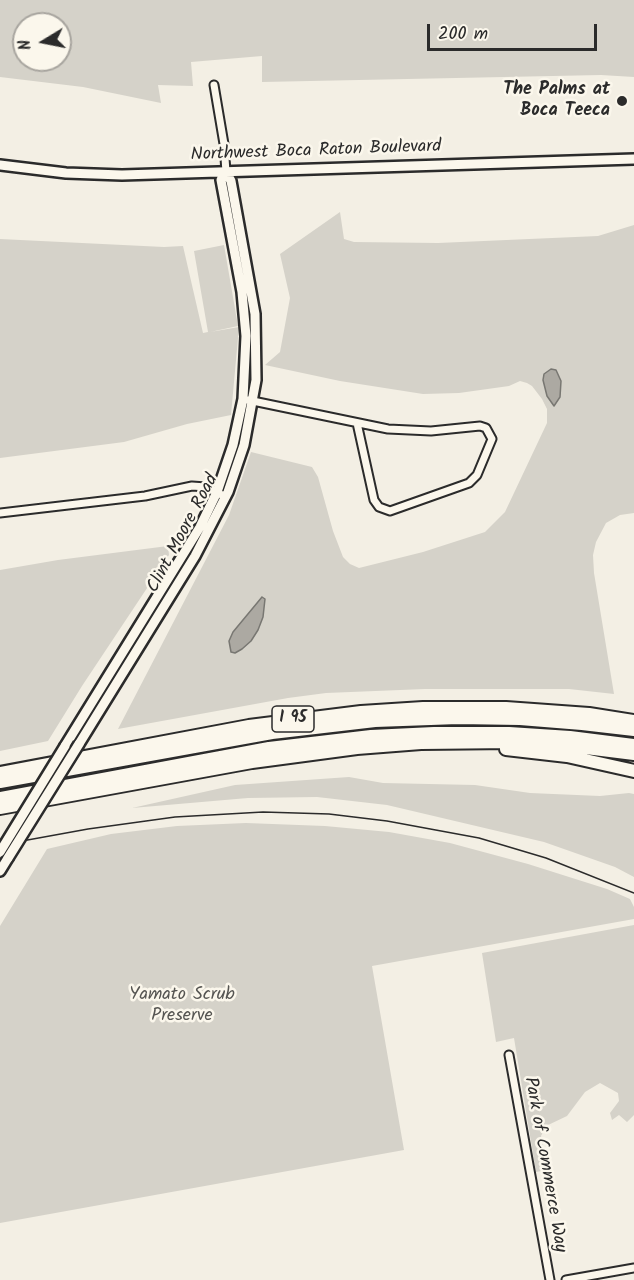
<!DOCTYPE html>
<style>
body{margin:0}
#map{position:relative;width:634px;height:1280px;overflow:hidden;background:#f3efe4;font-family:Kalam,sans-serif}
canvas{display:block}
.north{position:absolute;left:12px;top:12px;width:60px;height:60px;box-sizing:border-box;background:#fbf7ec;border:2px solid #a8a59f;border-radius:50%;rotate:260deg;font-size:16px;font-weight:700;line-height:24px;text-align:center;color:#2b2b2b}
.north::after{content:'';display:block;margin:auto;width:21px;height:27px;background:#2b2b2b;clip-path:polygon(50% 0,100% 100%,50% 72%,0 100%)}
.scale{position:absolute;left:427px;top:24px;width:170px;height:27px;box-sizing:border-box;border:3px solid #2b2b2b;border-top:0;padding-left:8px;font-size:18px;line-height:21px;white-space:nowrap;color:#2b2b2b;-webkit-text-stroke:4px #fbf7ec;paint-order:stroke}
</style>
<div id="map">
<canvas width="634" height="1280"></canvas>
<div class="north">N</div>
<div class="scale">200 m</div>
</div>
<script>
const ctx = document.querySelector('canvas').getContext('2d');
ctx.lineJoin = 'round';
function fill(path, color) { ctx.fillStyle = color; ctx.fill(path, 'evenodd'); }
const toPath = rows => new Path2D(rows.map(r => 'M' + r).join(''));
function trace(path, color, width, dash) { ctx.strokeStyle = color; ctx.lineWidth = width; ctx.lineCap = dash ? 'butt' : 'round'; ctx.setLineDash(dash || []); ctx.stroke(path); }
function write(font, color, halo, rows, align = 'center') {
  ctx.font = font + ' Kalam,sans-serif'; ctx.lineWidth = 5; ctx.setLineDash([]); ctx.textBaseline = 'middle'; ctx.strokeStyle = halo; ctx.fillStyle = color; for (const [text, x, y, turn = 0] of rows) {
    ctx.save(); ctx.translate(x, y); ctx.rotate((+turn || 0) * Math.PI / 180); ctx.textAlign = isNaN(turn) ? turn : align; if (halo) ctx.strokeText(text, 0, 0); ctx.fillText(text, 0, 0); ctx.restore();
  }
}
fill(toPath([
 [0,0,634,0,634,77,601,75,262,82,262,56,191,62,193,86,158,85,161,103,83,87,0,77],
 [24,24,60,24,60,60,24,60],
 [340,212,344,239,354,242,438,243,598,236,634,225,634,513,620,515,606,523,596,542,593,555,594,573,614,694,569,689,425,689,326,693,288,698,118,729,229,515,251,452,312,467,318,477,333,531,343,557,350,564,359,568,423,552,485,532,505,512,547,423,547,409,542,399,532,386,527,383,520,381,509,386,459,393,423,394,340,381,265,365,280,352,290,298,280,254],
 [0,239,164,247,183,246,203,333,208,332,194,251,224,245,238,326,210,332,239,327,231,415,187,424,124,442,0,458],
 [168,546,169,555,82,686,48,741,0,751,0,570,58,560],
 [349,777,383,783,475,785,530,793,600,796,629,793,634,794,634,877,615,867,544,842,387,805,317,797,248,798,132,808,235,785],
 [246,823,325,826,389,832,450,843,528,864,607,889,630,899,634,907,634,919,372,966,404,1150,0,1223,0,926,47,849,111,834,177,826],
 [634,925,634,1115,627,1122,619,1115,612,1120,610,1113,619,1101,618,1093,600,1083,585,1092,567,1116,546,1126,541,1136,547,1170,536,1172,514,1038,496,1042,482,953]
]), '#d5d2c9');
const water = toPath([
 [551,369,556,370,561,381,560,397,554,406,547,396,543,380,544,374,551,369],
 [262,597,265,599,263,617,258,630,251,641,242,649,235,653,231,652,229,641,233,632,262,597]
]);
fill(water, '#aca9a2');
trace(water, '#787772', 1.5);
const street = toPath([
 [214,85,224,144,226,172],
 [248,400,388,429,431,431,480,426,486,428,492,439,477,475,469,483,390,511,379,507,374,500,357,423],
 [0,513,145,496,192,486,206,487,226,497],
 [509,1055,550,1280],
 [566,1280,634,1268]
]);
const secondary = toPath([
 [0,165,66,173,122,175,634,159],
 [79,744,195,556,228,492,244,445,256,380,255,314,231,181,226,172],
 [65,746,200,527,217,492,233,445,243,399,246,336,242,292,221,180,226,172],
 [0,871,8,858]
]);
const highway = toPath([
 [506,749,567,756,634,771],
 [0,773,249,726,361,712,423,708,506,708,589,714,634,721],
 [0,782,272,733,375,721,458,718,520,719,582,724,634,730],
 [0,798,269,748,371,736,434,733,509,733,570,737,634,745],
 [0,808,252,762,357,748,421,743,512,742,570,746,634,754]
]);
trace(street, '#2b2b2b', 11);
trace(secondary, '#2b2b2b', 14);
trace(highway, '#2b2b2b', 16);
trace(street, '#fbf7ec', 7);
trace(secondary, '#fbf7ec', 9);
trace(highway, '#fbf7ec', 12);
trace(toPath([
 [0,845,88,829,175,817,263,812,329,814,387,821,479,838,546,858,634,893]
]), '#2b2b2b', 1.5);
const secondaryBridge = toPath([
 [0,852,65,746],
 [8,858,79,744]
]);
trace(secondaryBridge, '#2b2b2b', 14, []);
trace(secondaryBridge, '#fbf7ec', 9);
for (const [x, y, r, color] of [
 [622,101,6,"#2b2b2b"]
]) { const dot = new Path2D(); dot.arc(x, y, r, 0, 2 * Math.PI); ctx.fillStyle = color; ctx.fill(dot); trace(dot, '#fbf7ec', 2); }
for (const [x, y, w] of [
 [293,719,42]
]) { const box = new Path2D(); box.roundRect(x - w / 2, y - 13, w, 26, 4.5); ctx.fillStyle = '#fbf7ec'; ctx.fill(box); trace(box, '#2b2b2b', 1.5); }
write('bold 16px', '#2b2b2b', null, [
 ["I 95",293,719]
]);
write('bold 18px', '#2b2b2b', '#fbf7ec', [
 ["The Palms at",610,91],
 ["Boca Teeca",610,112]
], 'right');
write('18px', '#2b2b2b', '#fbf7ec', [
 ["Northwest Boca Raton Boulevard",316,152,-2],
 ["Clint Moore Road",184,534,-62],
 ["Park of Commerce Way",544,1165,80]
]);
write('18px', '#565552', '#fbf7ec', [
 ["Yamato Scrub",182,996],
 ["Preserve",182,1017]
]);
</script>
